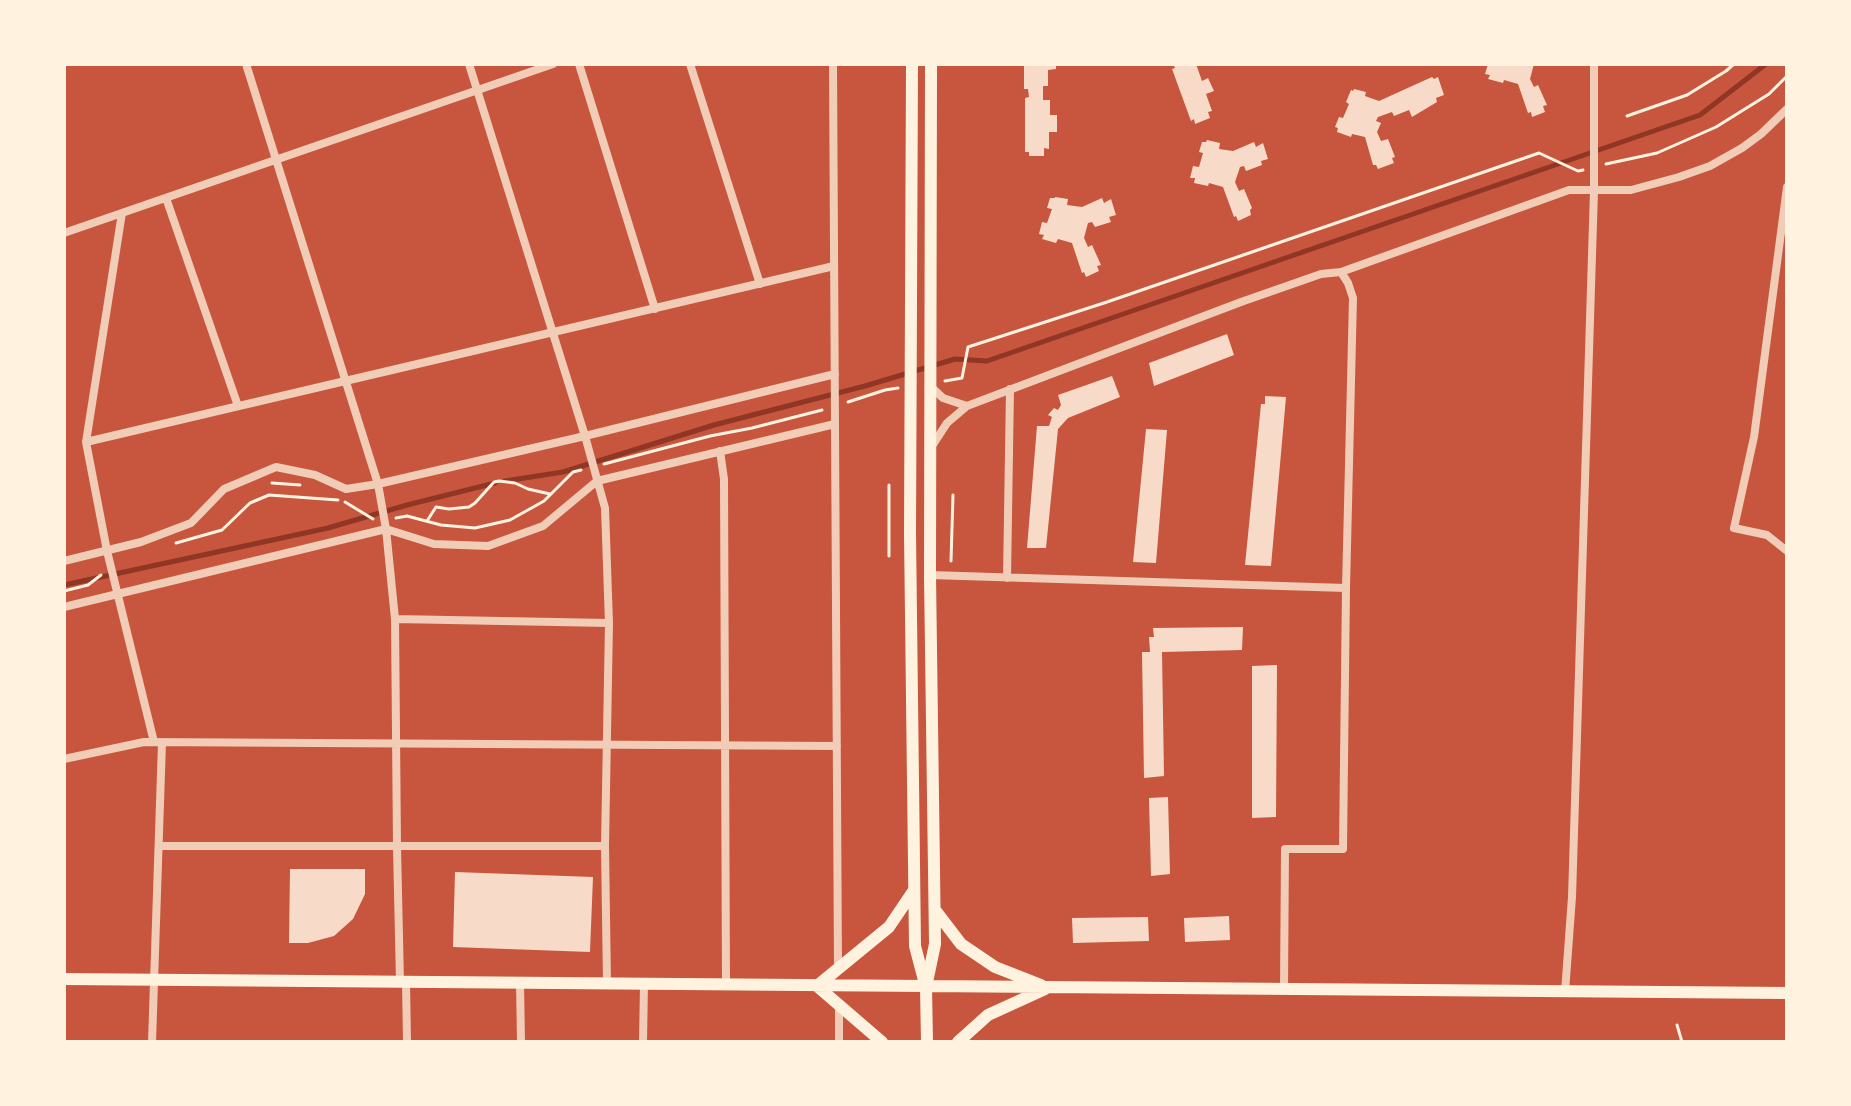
<!DOCTYPE html>
<style>
body{margin:0}
#map{position:relative;width:1851px;height:1106px;overflow:hidden;background:#c8553d;font-family:Inter,sans-serif}
canvas{display:block}
.frame{position:absolute;inset:0;border:66px solid #fff3e0;pointer-events:none}
</style>
<div id="map">
<canvas width="1851" height="1106"></canvas>
<div class="frame"></div>
</div>
<script>
const ctx = document.querySelector('canvas').getContext('2d');
ctx.lineJoin = 'round';
const toPath = rows => new Path2D(rows.map(r => 'M' + r).join(''));
function trace(path, color, width, dash) { ctx.strokeStyle = color; ctx.lineWidth = width; ctx.lineCap = dash ? 'butt' : 'round'; ctx.setLineDash(dash || []); ctx.stroke(path); }
function fill(path, color) { ctx.fillStyle = color; ctx.fill(path, 'evenodd'); }
trace(toPath([
 [505,481,563,472,714,425,865,386,955,359,987,361,1700,115,1766,64],
 [64,585,328,528,407,505,495,483]
]), '#8f3625', 5);
fill(toPath([
 [1024,64,1056,64,1056,69,1048,70,1048,86,1043,86,1043,100,1050,100,1050,115,1057,115,1057,132,1049,132,1049,149,1044,148,1044,156,1029,156,1029,152,1025,152,1025,98,1029,97,1028,89,1024,89],
 [1173,64,1196,64,1202,81,1208,78,1214,91,1206,94,1212,111,1208,112,1210,118,1195,124,1194,119,1191,121,1172,69,1175,68],
 [1488,64,1534,64,1530,79,1534,87,1538,85,1547,105,1543,106,1545,112,1532,117,1531,112,1528,113,1518,84,1504,80,1503,83,1488,79,1490,75,1485,74],
 [1432,77,1434,79,1438,77,1444,95,1436,98,1437,102,1412,117,1409,110,1394,116,1392,112,1378,117,1376,121,1381,123,1377,132,1381,141,1388,139,1395,157,1392,158,1394,163,1378,169,1376,165,1373,165,1365,137,1352,134,1351,137,1337,132,1338,128,1335,127,1339,117,1343,118,1349,104,1346,102,1351,90,1353,91,1354,89,1366,92,1365,96,1379,101],
 [1207,140,1220,143,1219,149,1233,151,1254,142,1256,147,1263,143,1268,159,1261,161,1262,165,1246,171,1244,166,1240,167,1235,182,1239,191,1244,189,1252,208,1250,210,1251,215,1238,221,1236,216,1234,217,1223,187,1209,183,1208,186,1194,183,1195,178,1190,178,1193,166,1199,167,1203,153,1199,152,1202,142,1206,142],
 [1055,197,1068,199,1067,205,1082,207,1102,198,1104,203,1111,199,1116,215,1109,217,1111,222,1095,227,1092,222,1088,223,1084,238,1088,247,1092,245,1101,265,1097,266,1099,271,1086,277,1084,272,1082,273,1072,243,1058,239,1056,243,1042,239,1044,235,1039,234,1042,222,1047,223,1052,209,1047,208,1050,198,1055,198],
 [1227,334,1234,355,1154,386,1149,363],
 [1112,376,1120,397,1068,418,1058,429,1046,548,1027,548,1037,426,1049,426,1052,417,1048,415,1054,408,1058,410,1061,405,1058,395],
 [1265,396,1286,397,1271,566,1245,565,1261,404,1265,404],
 [1146,429,1167,430,1156,563,1133,562],
 [1243,627,1242,650,1162,652,1164,776,1144,778,1142,652,1150,652,1149,637,1154,637,1153,628],
 [1277,665,1276,817,1252,818,1252,666],
 [1168,797,1170,874,1151,876,1149,798],
 [290,869,365,869,365,894,353,919,334,936,308,943,289,943],
 [455,872,593,877,590,952,453,947],
 [1229,916,1230,940,1185,942,1184,918],
 [1148,917,1149,941,1073,943,1072,918]
]), '#f7dbc8');
trace(toPath([
 [1627,116,1687,95,1726,71,1734,64],
 [1606,164,1657,153,1716,127,1769,94,1787,76],
 [945,381,962,378,968,347,1107,302,1539,153,1578,171,1583,170],
 [848,402,885,390,898,388],
 [604,464,710,436,752,428,822,410],
 [272,483,300,485],
 [345,502,373,519],
 [396,518,407,516,441,525,475,528,510,520,544,501,573,472,581,470],
 [427,521,436,507,449,509,469,507,475,503,494,482,499,481,515,483,528,489,550,494],
 [176,543,222,530,250,503,269,495,338,500],
 [889,556,889,485],
 [951,561,953,495],
 [64,591,88,585,101,575],
 [1677,1025,1682,1042]
]), '#fff3e0', 3);
trace(toPath([
 [246,64,378,484,386,529,395,619,397,847,400,982],
 [469,64,585,436,605,508,609,623,605,846,607,984],
 [579,64,655,309],
 [690,64,760,284],
 [833,64,838,967],
 [1787,187,1754,437,1734,528,1767,535,1787,551],
 [166,198,238,406],
 [122,213,86,442,107,551,154,742],
 [64,233,553,64],
 [930,386,943,398,967,406],
 [86,442,834,266],
 [932,446,947,423,967,406,1241,302,1321,274,1341,272,1569,190,1631,190,1679,177,1710,166,1742,148,1761,134,1787,109],
 [720,451,724,479,726,985],
 [64,561,141,542,191,523,224,489,276,467,315,475,346,489,378,484,585,436,835,374],
 [930,575,1346,588],
 [1007,578,1010,389],
 [64,607,386,529,434,544,488,546,543,526,597,481,835,424],
 [395,619,609,623],
 [64,759,144,742,837,746],
 [159,846,605,846],
 [406,982,407,1042],
 [520,983,521,1042],
 [1284,989,1285,849,1343,849,1346,588,1353,298,1348,283,1341,272],
 [1565,992,1572,897,1594,191,1594,64],
 [152,1042,162,743],
 [643,1042,644,984],
 [839,1042,839,1004]
]), '#f1ccb7', 8);
trace(toPath([
 [912,64,910,533,915,946,925,984],
 [935,910,961,944,995,967,1041,985],
 [64,979,1787,993],
 [882,1042,817,986,889,927,914,890],
 [927,1042,926,987,935,944,930,575,931,64],
 [958,1042,988,1015,1045,989]
]), '#fff3e0', 12);
</script>
